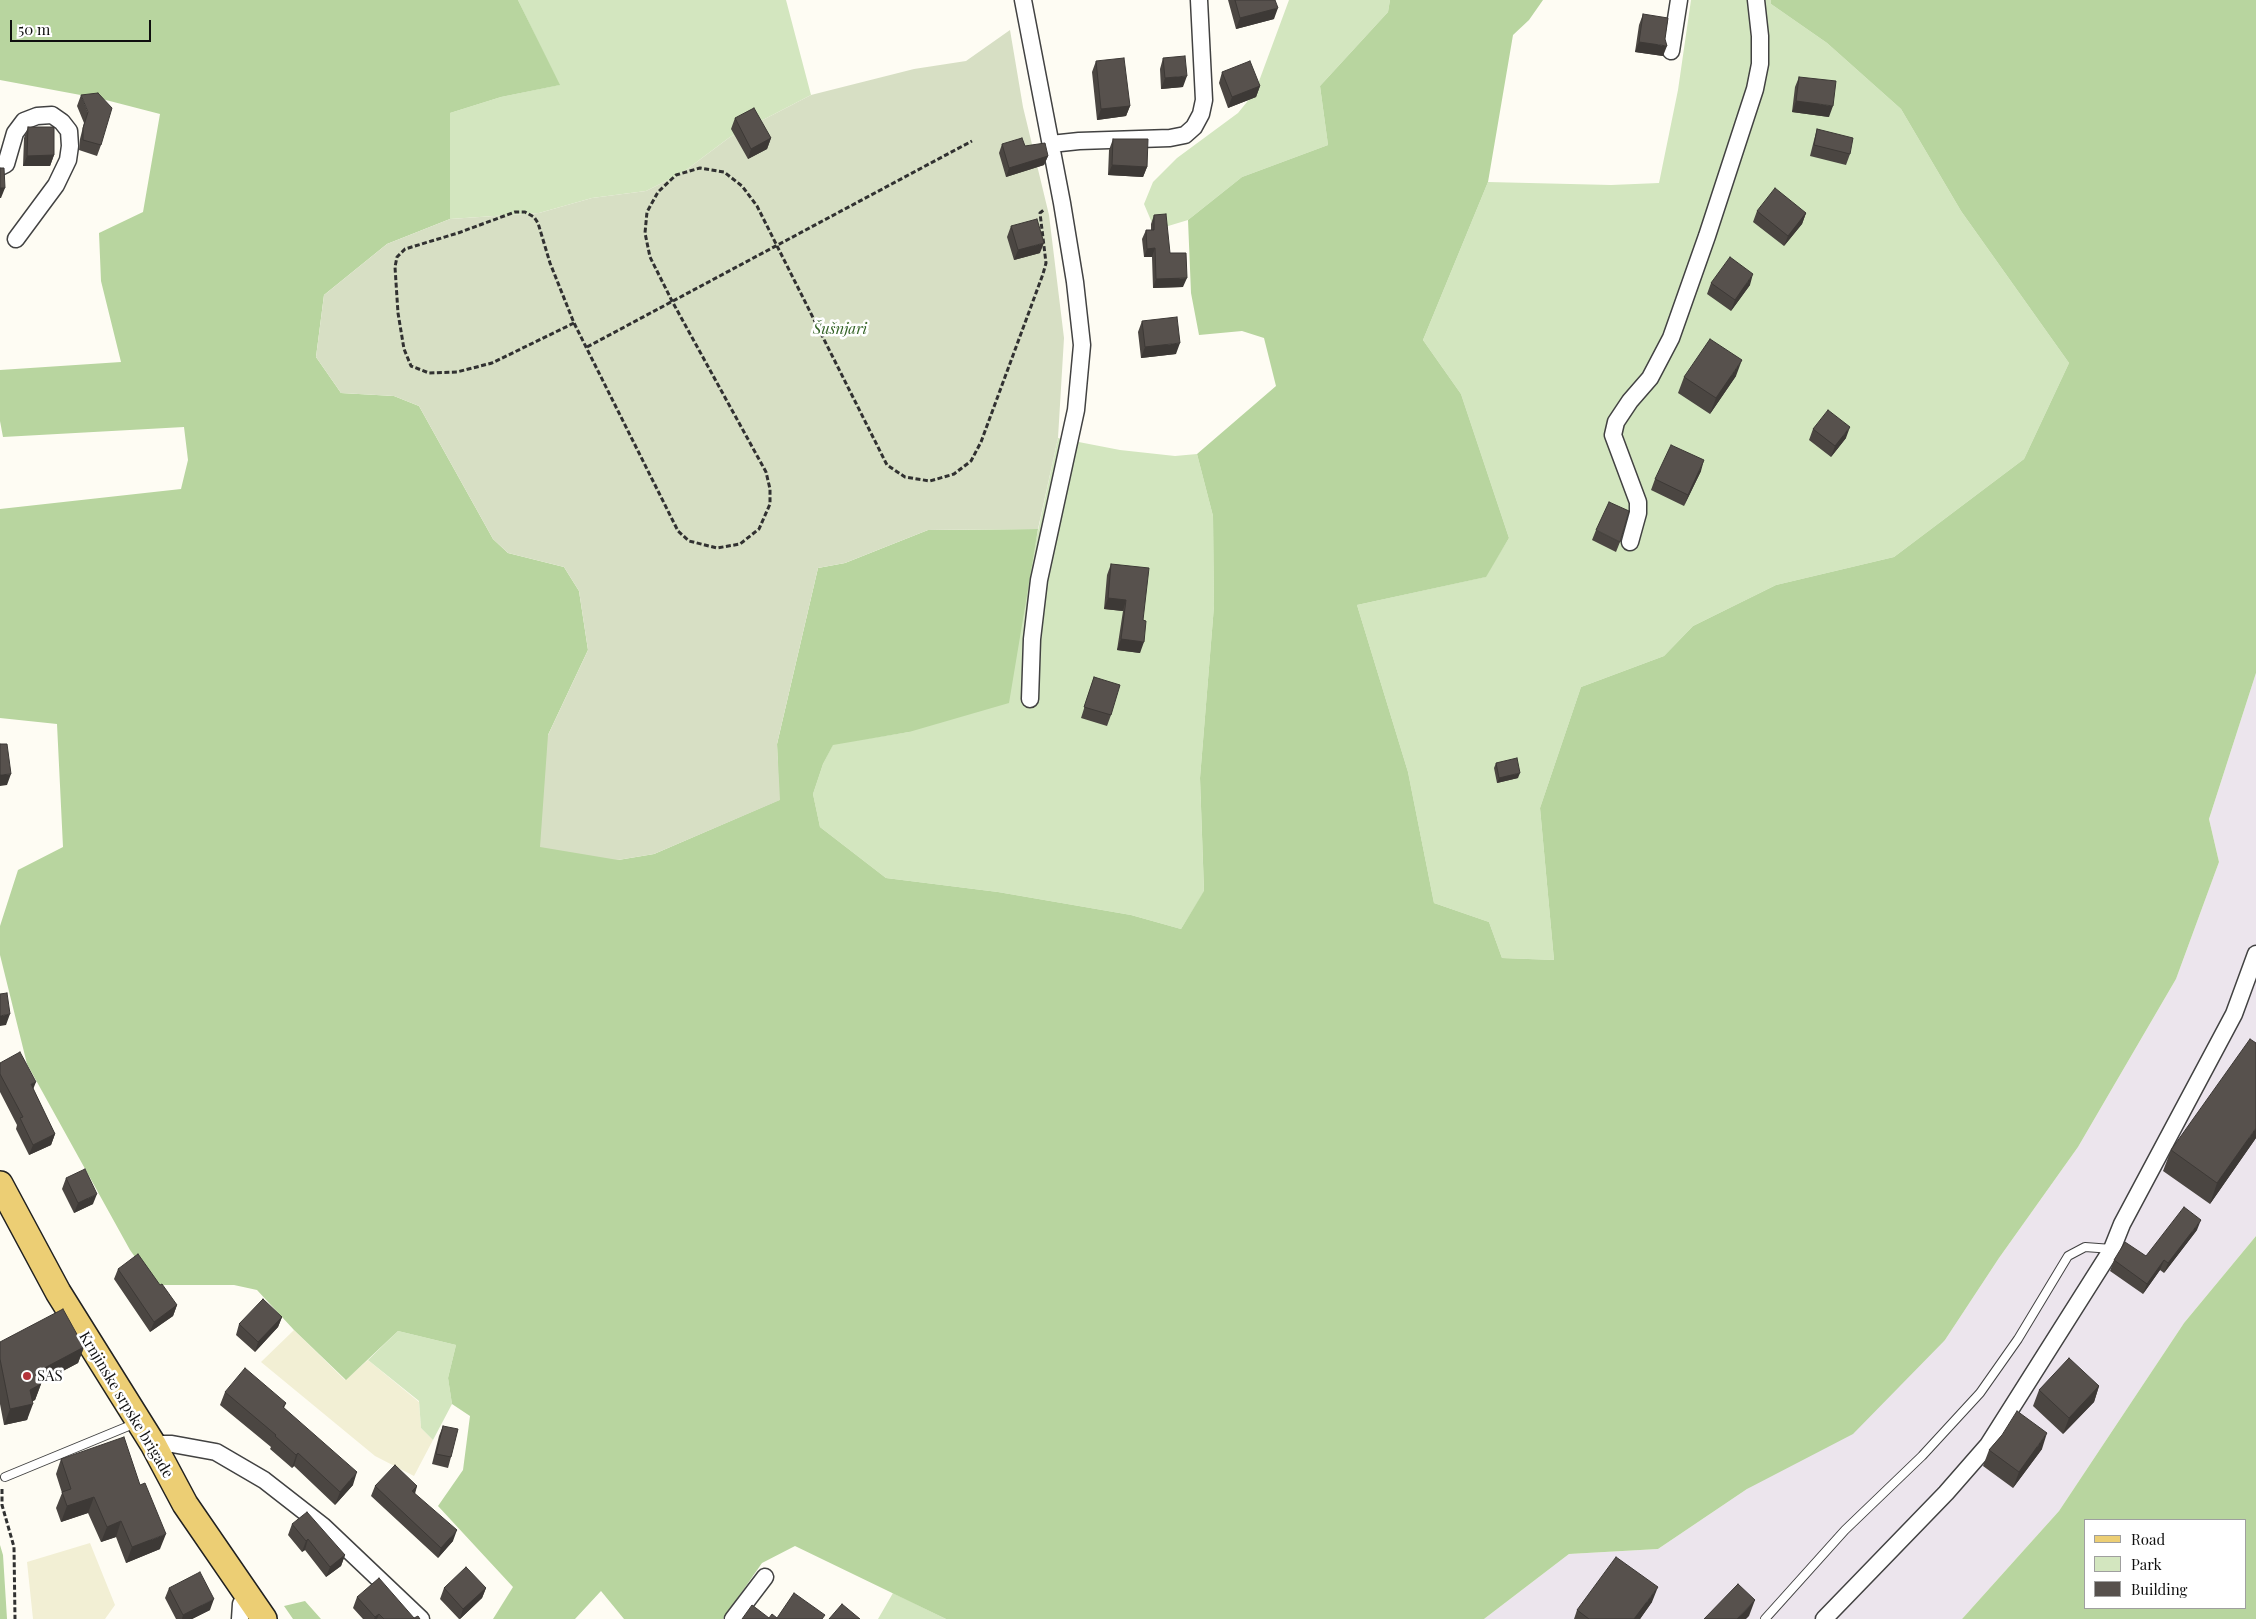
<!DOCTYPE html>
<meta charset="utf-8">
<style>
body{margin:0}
#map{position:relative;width:2256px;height:1619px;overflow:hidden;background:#fefcf3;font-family:"Playfair Display",serif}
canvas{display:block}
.legend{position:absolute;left:2084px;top:1519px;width:162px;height:90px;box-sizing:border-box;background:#fff;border:1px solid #9f9f9f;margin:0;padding:6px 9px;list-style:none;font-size:15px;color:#0f0f0f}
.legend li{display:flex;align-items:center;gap:10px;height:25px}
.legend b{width:25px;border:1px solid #9f9f9f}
.scale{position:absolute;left:10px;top:20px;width:141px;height:22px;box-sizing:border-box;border:2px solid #0f0f0f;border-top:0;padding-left:6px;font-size:15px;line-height:18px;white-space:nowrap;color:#0f0f0f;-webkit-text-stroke:4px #fff;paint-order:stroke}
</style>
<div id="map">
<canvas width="2256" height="1619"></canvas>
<ul class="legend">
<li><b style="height:6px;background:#ecce74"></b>Road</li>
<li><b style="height:14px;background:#d3e6bf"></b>Park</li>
<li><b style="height:14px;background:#57514d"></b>Building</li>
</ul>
<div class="scale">50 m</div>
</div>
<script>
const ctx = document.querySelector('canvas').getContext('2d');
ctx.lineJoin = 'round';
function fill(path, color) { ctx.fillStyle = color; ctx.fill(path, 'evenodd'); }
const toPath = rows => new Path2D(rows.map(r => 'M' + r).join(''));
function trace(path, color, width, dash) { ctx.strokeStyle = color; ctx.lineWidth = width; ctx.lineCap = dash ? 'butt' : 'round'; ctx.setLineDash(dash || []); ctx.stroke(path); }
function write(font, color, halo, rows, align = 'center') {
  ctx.font = font + ' "Playfair Display",serif'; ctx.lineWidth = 5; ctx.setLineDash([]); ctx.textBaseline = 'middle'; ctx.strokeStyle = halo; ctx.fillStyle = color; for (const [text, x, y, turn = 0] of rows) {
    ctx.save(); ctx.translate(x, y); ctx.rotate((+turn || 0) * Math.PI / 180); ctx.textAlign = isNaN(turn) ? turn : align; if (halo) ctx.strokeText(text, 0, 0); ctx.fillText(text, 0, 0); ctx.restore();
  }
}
fill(toPath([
 [2256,673,2256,1236,2184,1323,2059,1511,1962,1619,1484,1619,1569,1554,1658,1549,1747,1489,1945,1340,1999,1258,2078,1147,2176,979,2219,862,2209,819]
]), '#ece5ed');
fill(toPath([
 [294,1330,345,1380,368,1360,419,1402,421,1428,433,1440,414,1476,375,1456,261,1362],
 [90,1543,115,1605,105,1619,33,1619,27,1562]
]), '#f2efd4');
fill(toPath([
 [518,0,786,0,811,95,730,137,682,173,646,191,592,198,539,213,450,219,450,113,501,97,559,85],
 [1289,0,1390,0,1388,12,1320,86,1328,145,1242,177,1188,220,1155,230,1144,204,1153,182,1177,158,1238,113,1255,92],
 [1691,0,1771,0,1771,4,1827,43,1901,109,1961,211,2069,363,2024,459,1894,557,1776,585,1693,626,1664,656,1581,687,1540,808,1554,960,1502,958,1489,922,1434,903,1408,772,1357,605,1485,577,1509,538,1461,394,1423,340,1488,182,1611,185,1659,183,1678,90],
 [1058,438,1120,450,1175,456,1197,454,1213,516,1214,606,1200,778,1204,892,1181,929,1131,915,998,892,886,878,820,827,813,794,823,764,833,744,909,732,1028,577],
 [398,1331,456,1345,448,1378,452,1404,433,1440,421,1428,419,1401,368,1360],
 [893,1593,946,1619,878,1619]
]), '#d3e6bf');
fill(toPath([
 [0,0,518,0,560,85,501,97,450,113,450,219,387,244,324,295,316,357,341,393,394,396,419,406,493,539,508,553,564,567,579,591,588,650,548,735,618,860,654,854,779,800,777,744,818,568,845,563,928,530,1038,529,1009,703,909,732,833,745,823,764,813,794,820,827,886,878,998,892,1131,915,1181,929,1204,891,1200,778,1214,606,1213,516,1197,454,1276,386,1264,338,1242,331,1199,335,1191,293,1188,220,1242,177,1328,145,1320,86,1388,12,1390,0,1543,0,1529,20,1513,35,1488,182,1423,340,1461,394,1509,538,1486,577,1357,605,1408,772,1434,903,1489,922,1502,958,1554,960,1540,808,1581,687,1664,656,1693,626,1776,585,1894,557,2024,459,2069,363,1961,211,1901,109,1827,43,1771,4,1771,0,2256,0,2256,673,2209,819,2219,862,2176,979,2078,1147,1999,1258,1945,1340,1853,1434,1747,1489,1658,1549,1569,1554,1484,1619,946,1619,795,1546,762,1563,723,1619,624,1619,601,1591,575,1619,493,1619,513,1587,438,1506,463,1470,470,1416,452,1404,448,1378,456,1345,398,1331,346,1380,294,1330,257,1290,234,1285,155,1285,130,1250,27,1064,0,955,0,926,18,870,63,847,57,724,0,718,0,509,181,489,188,460,184,427,3,437,0,421,0,370,121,362,101,281,99,233,143,212,160,114,102,99,0,80],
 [2256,1236,2256,1619,1962,1619,2059,1511,2184,1323],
 [2085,1520,2245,1520,2245,1608,2085,1608],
 [0,1545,3,1555,7,1619,0,1619],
 [305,1601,321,1619,293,1619,284,1606]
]), '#b8d59f');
fill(toPath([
 [1010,30,1023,107,1049,215,1064,338,1058,438,1038,529,928,530,845,563,818,568,777,744,780,800,654,854,618,860,540,847,548,735,588,650,579,591,564,567,508,553,493,539,419,406,394,396,341,393,316,357,324,295,387,244,450,219,539,213,592,198,646,191,682,173,730,137,811,95,914,69,966,61]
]), '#d7dfc4');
const service = toPath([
 [5,1477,136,1423],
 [1765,1619,1845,1530,1922,1456,1980,1393,2018,1339,2068,1256,2085,1247,2112,1249]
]);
const minor = toPath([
 [1023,0,1062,203,1075,282,1082,345,1076,410,1039,580,1032,639,1030,699],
 [1671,51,1679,0],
 [1051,144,1079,141,1170,138,1185,135,1194,127,1201,114,1204,100,1199,0],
 [0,167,6,164,15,133,24,121,37,116,52,115,62,122,69,131,70,146,68,160,56,185,16,239],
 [1630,542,1638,513,1638,502,1613,435,1616,422,1630,401,1650,378,1671,338,1707,236,1755,89,1760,64,1760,36,1756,0],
 [153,1444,172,1444,216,1452,264,1480,323,1526,421,1619],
 [240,1619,241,1604,246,1594],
 [733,1619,765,1577],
 [1824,1619,1946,1493,1988,1445,2112,1249,2122,1224,2234,1014,2256,954]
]);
const primary = toPath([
 [0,1184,58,1292,153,1444,185,1504,264,1619]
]);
trace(service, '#424242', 10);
trace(minor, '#424242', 19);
trace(primary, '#202020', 28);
trace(toPath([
 [574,323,492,363,457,372,429,373,411,366,404,349,398,313,395,267,397,257,405,249,458,233,515,212,525,212,534,217,538,223,550,263,574,323,678,531,689,541,717,548,740,544,759,529,770,504,770,489,766,472,672,301,650,257,645,233,647,212,658,192,676,175,700,168,724,172,742,186,757,206,887,465,905,477,930,481,954,474,971,461,981,442,1043,274,1046,263,1040,213,1045,209],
 [587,347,972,141],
 [2,1489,2,1505,14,1547,15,1619]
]), '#313131', 3, [5, 2.5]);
trace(service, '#fff', 8);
trace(minor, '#fff', 16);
trace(primary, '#ecce74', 25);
fill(toPath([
 [1228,0,1275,0,1274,19,1236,29],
 [1643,14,1663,56,1635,52,1639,25],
 [1163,58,1183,87,1161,89,1160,69],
 [1096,61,1130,106,1126,116,1097,120,1092,72],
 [1222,72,1260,86,1256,97,1228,108,1219,83],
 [1799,77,1829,117,1792,112,1795,87],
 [81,95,101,145,97,156,79,150,80,139,84,123,77,106],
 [735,118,771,138,767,149,748,159,731,129],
 [28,127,54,155,50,166,23,166,24,138],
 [1817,129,1850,154,1846,165,1810,156,1814,140],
 [1113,139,1147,167,1143,177,1108,175,1109,150],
 [1002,144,1025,146,1048,156,1044,165,1006,177,999,153],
 [1757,211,1806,213,1802,224,1784,246,1753,222],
 [1154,215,1170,253,1183,287,1153,288,1152,257,1144,257,1142,239,1146,230,1151,230,1151,224],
 [1011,226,1040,253,1014,260,1007,237],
 [1711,283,1750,285,1731,311,1707,294],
 [1142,321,1176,354,1141,358,1138,332],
 [1736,376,1710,414,1678,393,1684,377],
 [1813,429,1846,438,1831,457,1809,440],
 [1701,471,1684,506,1651,490,1655,479],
 [1596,530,1620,542,1616,552,1592,540],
 [1111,564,1143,620,1140,653,1117,650,1123,611,1104,609,1107,575],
 [1094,677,1111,715,1107,726,1081,718],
 [1496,763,1518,778,1497,783,1494,768],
 [0,1063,33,1089,55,1134,51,1145,29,1155,16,1129,17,1125,0,1092],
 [2256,1138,2210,1204,2163,1171,2171,1150],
 [66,1178,93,1204,74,1213,62,1189],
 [2197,1230,2164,1273,2160,1270,2143,1294,2110,1271,2114,1260,2146,1256],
 [118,1269,177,1305,173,1316,150,1332,114,1279],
 [282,1317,278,1327,255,1352,236,1335,239,1324],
 [0,1342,84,1347,78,1363,40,1383,41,1384,35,1400,32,1401,27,1420,4,1425,0,1404],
 [2099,1386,2094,1402,2063,1434,2033,1406,2039,1390],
 [225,1392,286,1403,284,1408,353,1485,335,1505,294,1466,292,1468,270,1449,271,1447,220,1405],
 [443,1426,451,1457,448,1468,432,1464,439,1436],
 [2002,1435,2042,1449,2013,1488,1983,1466,1989,1450],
 [61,1459,160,1549,126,1563,116,1537,101,1542,88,1513,61,1522,56,1508,62,1493,56,1474],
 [375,1486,417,1486,415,1494,453,1541,438,1558,371,1496],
 [292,1524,345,1555,341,1566,326,1577,305,1550,302,1552,288,1535],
 [169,1588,210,1610,192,1619,176,1619,165,1598],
 [444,1588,486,1588,482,1598,460,1619,459,1619,440,1599],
 [357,1597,414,1618,420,1619,363,1619,353,1608],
 [1652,1602,1640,1619,1574,1619,1577,1610]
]), '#4b4642');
fill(toPath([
 [1278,8,1274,19,1236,29,1240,18],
 [1639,42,1667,46,1663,56,1635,52],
 [1187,76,1183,87,1161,89,1165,78],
 [1260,86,1256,97,1228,108,1232,97],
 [1796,101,1833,106,1829,117,1792,112],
 [1130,106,1126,116,1097,120,1101,109],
 [771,138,767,149,748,159,751,149],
 [54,155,50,166,23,166,27,156],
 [1048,156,1044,165,1006,177,1009,168],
 [1112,165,1147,167,1143,177,1108,175],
 [0,188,5,188,1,198,0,198],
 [1806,213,1802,224,1784,246,1788,236],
 [1044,243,1040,253,1014,260,1018,250],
 [1155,248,1152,257,1144,257,1147,249],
 [1753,274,1750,285,1731,311,1735,300],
 [1187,278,1183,287,1153,288,1156,279],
 [1180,343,1176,354,1141,358,1145,347],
 [1742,360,1736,376,1710,414,1716,398],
 [1850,427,1846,438,1831,457,1835,446],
 [1704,460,1701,471,1684,506,1688,495],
 [1108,598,1126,600,1123,611,1104,609],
 [1121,639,1144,642,1140,653,1117,650],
 [1520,773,1518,778,1497,783,1499,778],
 [11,774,7,785,0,786,0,775],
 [10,1014,6,1025,0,1026,0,1016],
 [36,1082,32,1092,31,1084],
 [2256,1128,2256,1138,2210,1204,2217,1183],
 [55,1134,51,1145,29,1155,33,1145],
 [97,1194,93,1204,74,1213,78,1203],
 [2201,1220,2197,1230,2164,1273,2168,1263],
 [2164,1260,2160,1270,2143,1294,2147,1284],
 [177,1305,173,1316,150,1332,154,1322],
 [282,1317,278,1327,255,1352,258,1342],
 [84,1347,78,1363,29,1389,35,1373],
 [41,1384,35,1400,24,1406,30,1390],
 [2099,1386,2094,1402,2063,1434,2069,1418],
 [33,1404,27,1420,4,1425,10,1409],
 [2047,1433,2042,1449,2013,1488,2019,1472],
 [298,1453,294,1466,292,1468,296,1455],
 [357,1472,353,1485,335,1505,340,1492],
 [417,1486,413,1497,412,1491],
 [94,1497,88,1513,61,1522,67,1506],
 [121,1521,116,1537,101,1542,107,1527],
 [457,1530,453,1541,438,1558,441,1548],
 [166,1534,160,1549,126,1563,132,1547],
 [308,1539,305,1550,302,1552,306,1541],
 [345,1555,341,1566,326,1577,330,1567],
 [1658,1587,1652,1602,1640,1619,1634,1619],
 [486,1588,482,1598,460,1619,463,1609],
 [214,1599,210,1610,192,1619,182,1619,183,1615],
 [1755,1600,1749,1616,1746,1619,1737,1619],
 [379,1614,377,1619,374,1619,375,1617]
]), '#3d3936');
const building = toPath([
 [1235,0,1275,0,1278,8,1240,18,1235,0],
 [1643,14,1668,18,1665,39,1667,46,1639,42,1643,14],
 [1185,56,1187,76,1165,78,1163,58,1185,56],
 [1124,58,1130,106,1101,109,1096,61,1124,58],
 [1250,61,1260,86,1232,97,1222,72,1250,61],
 [1799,77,1836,81,1833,106,1796,101,1799,77],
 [98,93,112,108,101,145,83,140,83,128,88,112,81,95,98,93],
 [754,108,771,138,751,149,735,118,754,108],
 [28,127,54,127,54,155,27,156,28,127],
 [1817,129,1853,138,1850,154,1814,145,1817,129],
 [1022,138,1025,146,1045,143,1048,156,1009,168,1002,144,1022,138],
 [1113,139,1148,139,1147,167,1112,165,1113,139],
 [0,168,4,168,5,188,0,188,0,168],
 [1775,188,1806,213,1788,236,1757,211,1775,188],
 [1166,214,1170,253,1186,253,1187,278,1156,279,1155,248,1147,249,1146,230,1154,230,1154,215,1166,214],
 [1037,219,1044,243,1018,250,1011,226,1037,219],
 [1730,257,1753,274,1735,300,1711,283,1730,257],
 [1177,317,1180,343,1145,347,1142,321,1177,317],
 [1710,339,1742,360,1716,398,1684,377,1710,339],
 [1828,410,1850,427,1835,446,1813,429,1828,410],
 [1671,445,1704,460,1688,495,1655,479,1671,445],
 [1609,502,1629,511,1620,542,1596,530,1609,502],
 [1111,564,1149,568,1143,620,1146,621,1144,642,1121,639,1126,600,1108,598,1111,564],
 [1094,677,1120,685,1111,715,1084,707,1094,677],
 [0,744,7,744,11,774,0,775,0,744],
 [1517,758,1520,773,1499,778,1496,763,1517,758],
 [7,993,10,1014,0,1016,0,994,7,993],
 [2250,1039,2256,1043,2256,1128,2217,1183,2171,1150,2250,1039],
 [20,1052,36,1082,31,1084,55,1134,33,1145,20,1118,23,1117,0,1074,0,1063,20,1052],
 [85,1169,97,1194,78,1203,66,1178,85,1169],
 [2184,1207,2201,1220,2168,1263,2164,1260,2147,1284,2114,1260,2125,1242,2146,1256,2184,1207],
 [138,1254,160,1285,162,1284,177,1305,154,1322,118,1269,138,1254],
 [263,1299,282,1317,258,1342,239,1324,263,1299],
 [63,1309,84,1347,35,1373,41,1384,30,1390,33,1404,10,1409,0,1359,0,1342,63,1309],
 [2069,1358,2099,1386,2069,1418,2039,1390,2069,1358],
 [245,1368,286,1403,283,1407,357,1472,340,1492,298,1453,296,1455,275,1436,276,1435,225,1392,245,1368],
 [2017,1411,2047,1433,2019,1472,1989,1450,2002,1435,2017,1411],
 [443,1426,458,1429,451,1457,436,1454,443,1426],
 [124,1437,140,1485,145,1483,166,1534,132,1547,121,1521,107,1527,94,1497,67,1506,62,1492,71,1489,61,1459,124,1437],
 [395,1465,417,1486,412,1491,457,1530,441,1548,375,1486,395,1465],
 [307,1512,345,1555,330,1567,308,1539,306,1541,292,1524,307,1512],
 [1616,1557,1658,1587,1634,1619,1589,1619,1577,1610,1616,1557],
 [466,1567,486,1588,463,1609,444,1588,466,1567],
 [200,1572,214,1599,183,1615,169,1588,200,1572],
 [379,1578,414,1618,418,1616,420,1619,384,1619,379,1614,375,1617,357,1597,379,1578],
 [1738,1584,1755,1600,1737,1619,1704,1619,1738,1584],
 [794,1593,825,1615,822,1619,742,1619,752,1605,769,1618,772,1614,777,1618,794,1593],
 [842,1604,860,1619,829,1619,842,1604]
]);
fill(building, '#57514d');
trace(building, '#3d3936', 1);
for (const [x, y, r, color] of [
 [27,1376,5,"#b4333a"]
]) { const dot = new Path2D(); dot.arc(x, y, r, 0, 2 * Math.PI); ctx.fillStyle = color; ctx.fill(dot); trace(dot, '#fff', 2); }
write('italic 15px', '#326225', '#fff', [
 ["Šušnjari",840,329]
]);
write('15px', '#0f0f0f', '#fff', [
 ["SAS",37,1376]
], 'left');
write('15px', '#0f0f0f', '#fff', [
 ["Krnjinske srpske brigade",126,1405,59]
]);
</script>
